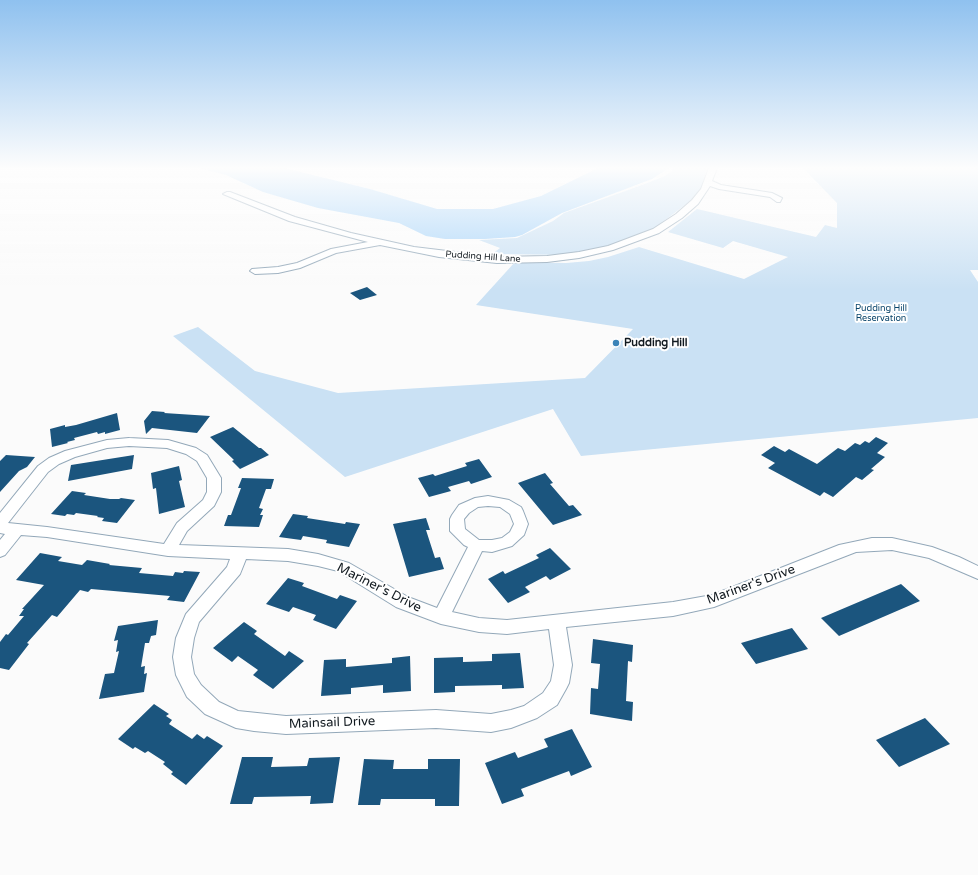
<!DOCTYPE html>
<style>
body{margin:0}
canvas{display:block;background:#fbfbfb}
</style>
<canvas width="978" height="875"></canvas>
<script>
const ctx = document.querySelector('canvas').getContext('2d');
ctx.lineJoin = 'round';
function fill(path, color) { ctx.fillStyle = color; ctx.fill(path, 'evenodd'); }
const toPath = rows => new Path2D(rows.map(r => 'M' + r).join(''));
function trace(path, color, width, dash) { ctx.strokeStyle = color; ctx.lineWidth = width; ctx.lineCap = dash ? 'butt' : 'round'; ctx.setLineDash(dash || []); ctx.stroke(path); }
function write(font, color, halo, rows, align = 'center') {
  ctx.font = font + ' "Varela Round",sans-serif'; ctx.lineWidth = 4; ctx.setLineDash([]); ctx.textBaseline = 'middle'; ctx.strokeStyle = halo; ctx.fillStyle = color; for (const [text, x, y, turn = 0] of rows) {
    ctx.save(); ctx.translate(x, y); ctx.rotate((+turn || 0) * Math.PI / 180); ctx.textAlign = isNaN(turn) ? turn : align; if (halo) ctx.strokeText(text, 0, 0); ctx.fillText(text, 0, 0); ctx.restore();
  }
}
fill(toPath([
 [674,168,707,168,702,187,690,201,651,231,631,241,570,255,492,254,500,248,479,240,517,238,553,221,564,213,642,185,665,176,671,172],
 [803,168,978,168,978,270,970,270,978,282,978,418,581,456,553,409,345,477,173,336,198,327,255,371,338,393,585,378,633,329,476,305,515,262,566,263,589,261,608,257,639,247,744,279,788,257,733,241,723,248,668,232,697,209,816,237,825,225,837,228,837,203]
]), '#cae1f4');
fill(toPath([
 [200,168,284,168,370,189,437,209,493,209,541,196,598,168,669,168,652,179,562,213,522,235,515,237,485,239,445,239,426,236,399,223,318,208,263,192,226,175]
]), '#aad5f9');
fill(toPath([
 [367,287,377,295,360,300,350,293],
 [152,411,165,412,164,413,210,416,197,433,152,428,146,434,144,421],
 [117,413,120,430,105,434,105,432,98,434,97,432,74,438,75,440,67,442,68,443,52,447,50,429,65,425,65,427,76,425],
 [233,427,259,448,261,448,269,455,240,469,232,461,234,460,210,437],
 [876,437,888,443,877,453,885,457,871,469,874,470,862,480,856,477,833,497,824,492,820,496,768,468,775,463,761,455,774,446,785,452,789,449,817,464,838,448,845,451,855,443,860,445,865,441,869,443],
 [6,455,35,457,27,467,19,471,0,492,0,461],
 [134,455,132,469,68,481,71,465],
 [479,459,492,477,471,484,469,481,448,487,451,491,429,497,418,478,433,474,435,476,467,466,465,463],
 [179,466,182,480,179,481,185,507,159,514,156,488,153,489,151,473],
 [545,473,553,483,550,484,569,506,573,505,582,515,553,525,518,483],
 [242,478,274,479,271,489,266,489,259,508,263,509,260,515,263,515,259,527,224,526,228,515,231,515,241,488,238,488],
 [72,491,86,493,84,495,110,499,119,499,121,498,135,500,117,523,102,521,104,518,97,517,98,516,76,513,74,515,67,514,65,516,51,514],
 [293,514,308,516,307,518,345,524,346,522,360,524,349,547,326,543,327,540,303,536,301,540,279,537],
 [426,518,430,530,426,530,435,558,440,557,444,569,409,577,393,524],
 [550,548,571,569,550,580,546,576,525,587,530,592,508,603,488,579,503,571,505,574,539,558,536,555],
 [40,553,62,557,58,561,82,565,87,560,110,564,109,565,142,568,139,573,173,576,175,572,183,573,184,571,200,572,184,602,167,600,170,596,91,589,88,592,80,590,57,617,52,615,27,643,29,644,9,670,0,668,0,642,6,634,8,635,24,616,19,616,24,609,22,609,44,585,16,580],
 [288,578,304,583,302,586,337,599,340,595,357,601,336,629,313,620,316,615,293,607,289,612,266,604],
 [901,584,920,601,839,636,821,618],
 [158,620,156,635,151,636,149,643,145,643,141,667,145,666,144,674,147,673,144,692,99,699,105,674,114,673,119,651,116,652,118,640,114,641,118,626],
 [244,622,257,631,254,634,285,656,289,651,304,661,273,689,253,675,258,670,238,656,232,662,213,648],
 [792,628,808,649,756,664,741,643],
 [593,639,633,645,632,662,628,661,626,701,633,702,632,721,590,714,591,688,598,689,600,664,591,663],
 [520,653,524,688,502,689,502,685,455,686,455,692,434,693,434,658,463,657,463,662,492,661,492,654],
 [410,656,411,691,383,693,383,685,351,688,351,694,321,696,324,660,346,659,346,667,392,663,392,658],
 [154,704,169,714,166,716,172,720,169,724,192,739,197,734,204,739,207,736,223,746,186,785,171,774,173,772,163,764,165,762,148,751,145,753,135,747,133,749,118,739],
 [925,718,950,744,899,767,876,740],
 [572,729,592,767,571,776,569,771,521,789,524,796,502,804,485,763,515,752,518,758,548,747,544,739],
 [242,757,273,757,271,767,307,766,309,758,340,757,333,803,310,804,311,796,254,797,252,804,230,804],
 [364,759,394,760,393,769,428,769,428,759,460,759,459,806,435,806,435,799,381,799,380,805,358,805]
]), '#1b557e');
const minor = toPath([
 [709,168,717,168,712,181,721,185,772,193,782,198,780,202,777,202,770,197,719,189,710,186,698,204,682,218,659,233,613,250,579,258,547,262,497,263,439,257,380,245,336,253,300,268,278,273,255,274,250,271,252,269,278,267,297,263,331,249,368,242,289,221,223,194,227,192,230,192,295,217,351,233,414,247,497,257,547,256,579,252,608,246,653,229,676,214,692,200,701,189,709,168],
 [129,438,168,440,196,448,207,455,221,478,221,492,214,506,187,531,179,545,288,549,318,554,349,563,408,597,437,608,468,547,464,545,450,531,450,519,452,515,459,505,475,498,488,496,509,500,521,507,523,511,528,524,524,535,512,546,492,552,482,551,452,612,479,618,507,620,673,602,712,595,839,545,872,538,892,538,932,547,959,557,978,566,978,579,929,558,892,550,856,552,714,607,673,616,566,627,572,665,569,683,566,689,557,705,537,718,511,728,491,732,436,728,286,734,254,731,236,728,205,714,187,697,176,675,173,657,176,638,186,614,227,567,230,559,168,556,47,537,21,535,5,555,0,557,0,540,5,534,0,533,0,513,38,466,49,458,65,451,107,440,129,438],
 [129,446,167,448,186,454,197,461,207,478,207,492,203,500,177,523,164,544,47,527,8,523,48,472,59,464,75,457,107,448,129,446],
 [488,506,500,507,510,514,514,524,510,532,502,538,492,540,479,540,465,529,464,519,469,513,478,507,488,506],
 [246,559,288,561,318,566,338,571,396,607,441,624,479,632,507,634,549,629,554,665,551,681,543,693,524,706,511,710,491,714,436,710,286,716,238,711,219,702,201,685,194,674,191,657,194,638,199,622,240,574,246,559]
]);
trace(minor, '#93a8b9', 2);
fill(minor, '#fff');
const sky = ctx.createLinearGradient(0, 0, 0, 290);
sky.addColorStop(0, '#8fc1ef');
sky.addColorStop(0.58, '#fdfdfd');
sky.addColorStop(1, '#fdfdfd00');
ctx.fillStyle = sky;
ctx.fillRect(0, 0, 978, 290);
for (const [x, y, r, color] of [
 [616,343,4,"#3b83b7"]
]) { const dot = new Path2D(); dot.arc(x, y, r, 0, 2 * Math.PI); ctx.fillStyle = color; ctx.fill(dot); trace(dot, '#fff', 1.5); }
write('9px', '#11191f', '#fff', [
 ["Pudding Hill Lane",483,257,4]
]);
write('9px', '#074369', '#fff', [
 ["Pudding Hill",881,309],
 ["Reservation",881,319]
]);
write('bold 11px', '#11191f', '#fff', [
 ["Pudding Hill",624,343]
], 'left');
write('13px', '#11191f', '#fff', [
 ["Mariner's Drive",751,585,-20],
 ["Mariner's Drive",379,588,27],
 ["Mainsail Drive",332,723,-2]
]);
</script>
